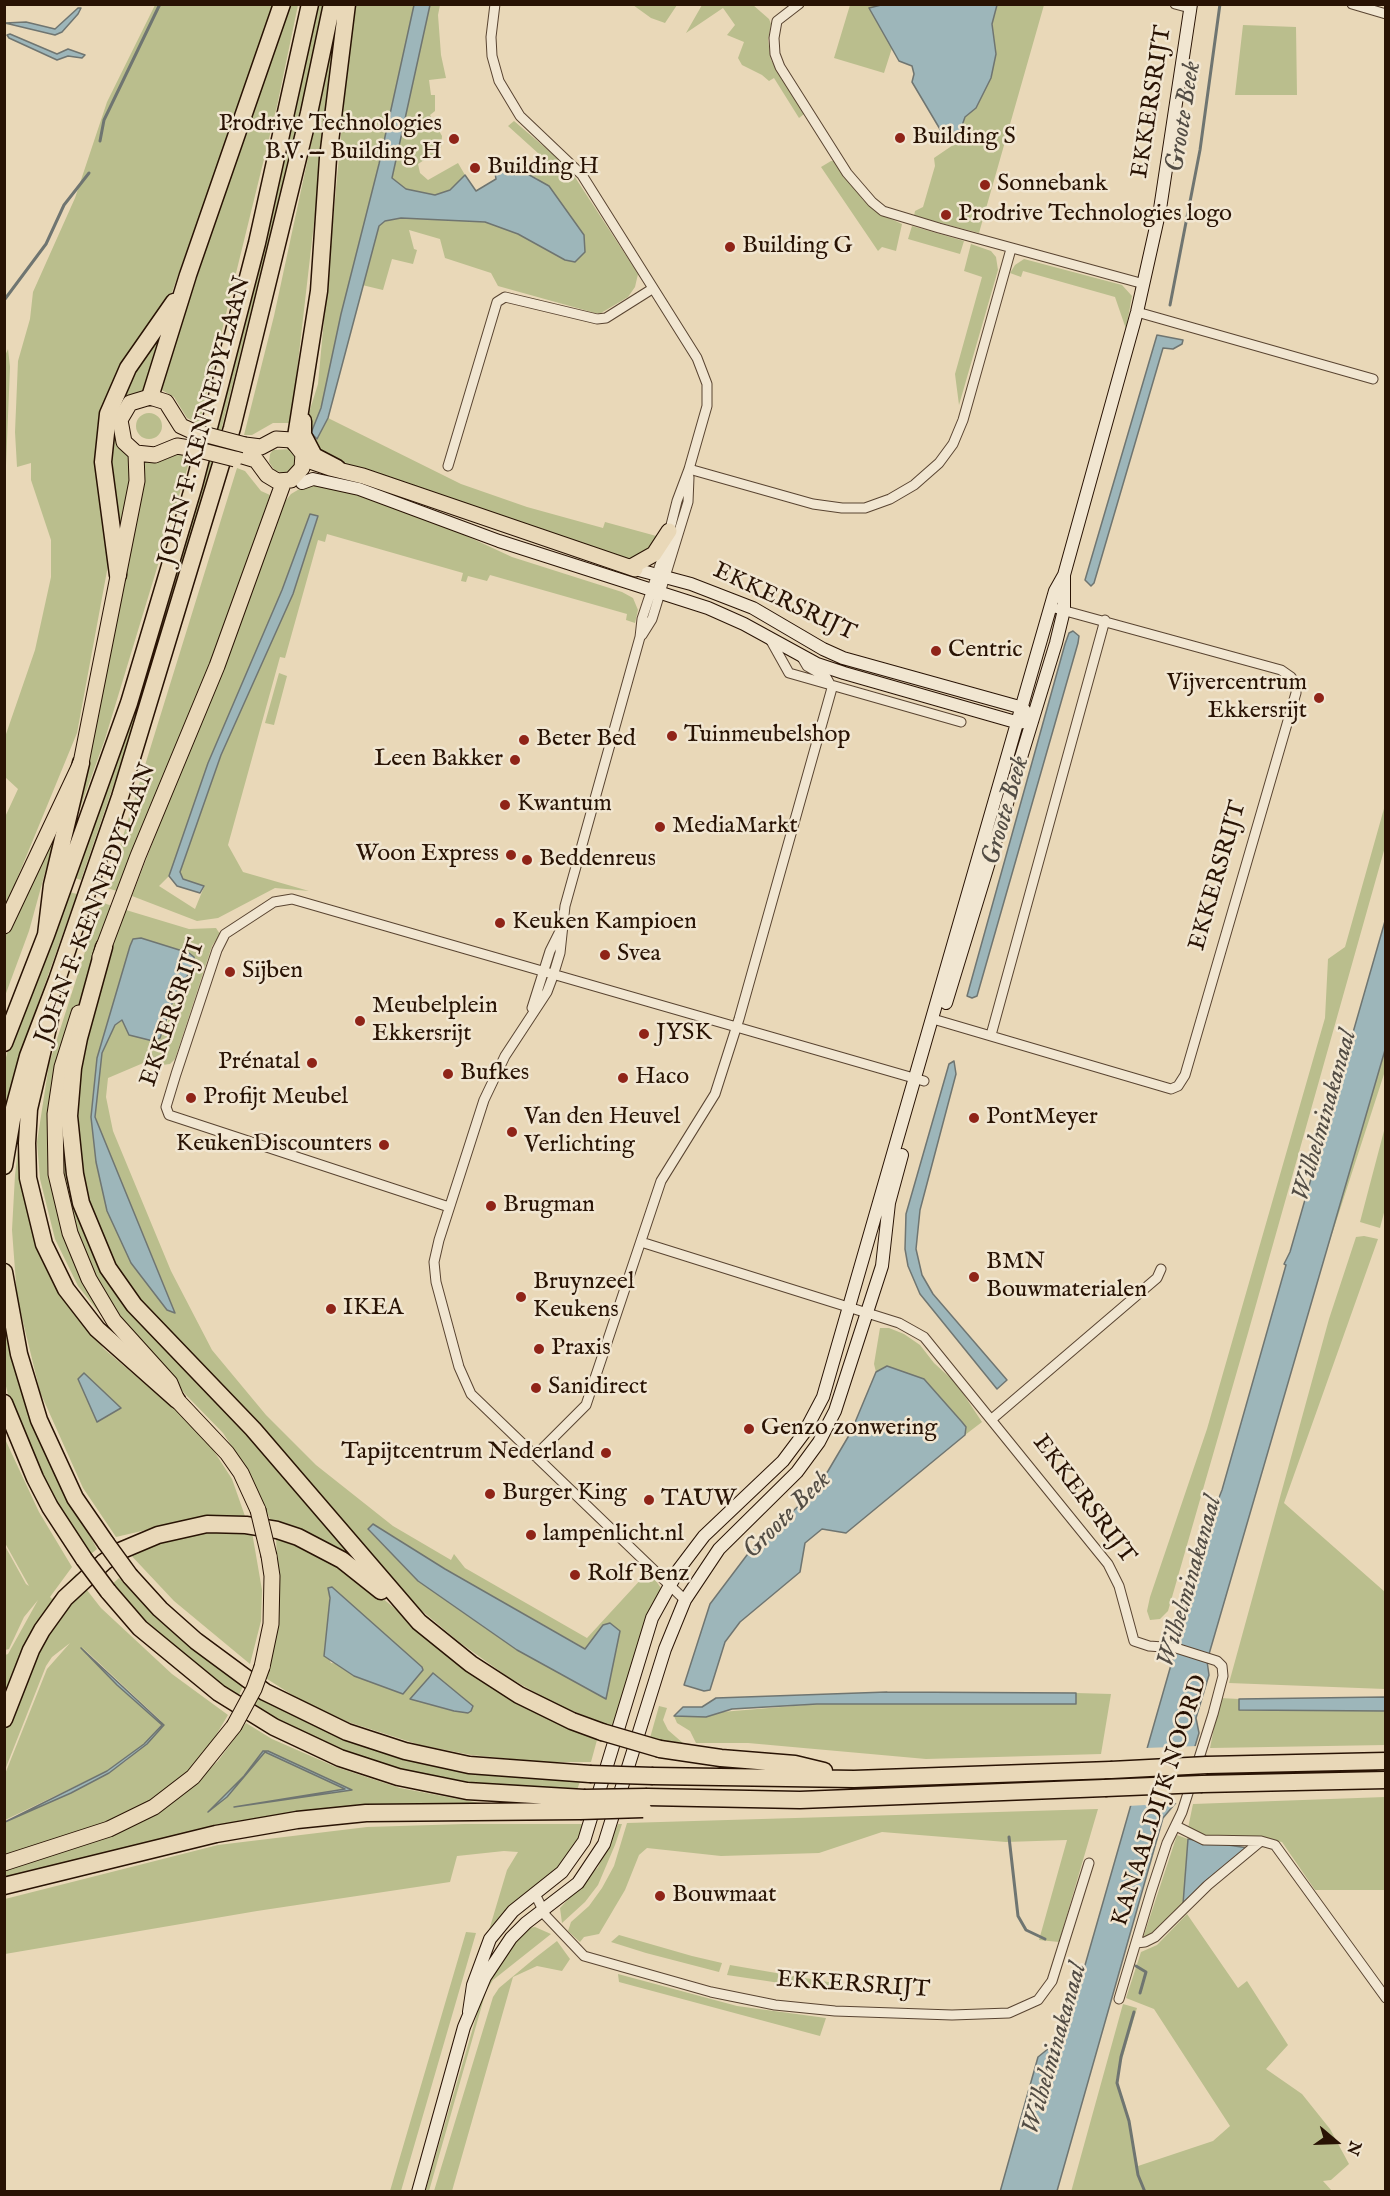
<!DOCTYPE html>
<meta charset="utf-8">
<style>
body{margin:0}
#map{position:relative;width:1390px;height:2196px;overflow:hidden;background:#e9d8b8;font-family:"IM FELL English",serif}
canvas{display:block}
.frame{position:absolute;inset:0;border:6px solid #291304;pointer-events:none}
.north{position:absolute;left:1306px;top:2112px;width:60px;height:60px;-webkit-text-stroke:4px #f1e6d1;paint-order:stroke;rotate:109deg;font-size:16px;font-weight:700;line-height:24px;text-align:center;color:#291304}
.north::after{content:'';display:block;margin:auto;width:21px;height:27px;background:#291304;clip-path:polygon(50% 0,100% 100%,50% 72%,0 100%)}
</style>
<div id="map">
<canvas width="1390" height="2196"></canvas>
<div class="frame"></div>
<div class="north">N</div>
</div>
<script>
const ctx = document.querySelector('canvas').getContext('2d');
ctx.lineJoin = 'round';
function fill(path, color) { ctx.fillStyle = color; ctx.fill(path, 'evenodd'); }
const toPath = rows => new Path2D(rows.map(r => 'M' + r).join(''));
function trace(path, color, width, dash) { ctx.strokeStyle = color; ctx.lineWidth = width; ctx.lineCap = dash ? 'butt' : 'round'; ctx.setLineDash(dash || []); ctx.stroke(path); }
function write(font, color, halo, rows, align = 'center') {
  ctx.font = font + ' "IM FELL English",serif'; ctx.lineWidth = 5; ctx.setLineDash([]); ctx.textBaseline = 'middle'; ctx.strokeStyle = halo; ctx.fillStyle = color; for (const [text, x, y, turn = 0] of rows) {
    ctx.save(); ctx.translate(x, y); ctx.rotate((+turn || 0) * Math.PI / 180); ctx.textAlign = isNaN(turn) ? turn : align; if (halo) ctx.strokeText(text, 0, 0); ctx.fillText(text, 0, 0); ctx.restore();
  }
}
fill(toPath([
 [155,5,275,5,166,309,104,413,109,560,77,733,5,908,5,817,18,789,5,777,5,737,35,650,51,577,51,540,31,480,31,463,17,467,15,432,18,361,30,319,33,292,75,198,107,102],
 [287,5,298,5,277,106,199,424,187,418,174,397,160,389],
 [316,5,323,5,301,110,222,427,142,702,81,880,75,878,136,700],
 [353,5,414,5,379,164,341,314,321,408,311,433,308,416,318,384],
 [430,5,440,5,438,15,441,55,446,78,429,80,431,95,435,95,435,111,430,115,442,136,441,149,418,164,420,173,428,180,458,163,465,175,450,190,435,195,405,189,391,178],
 [633,5,677,5,665,23,651,18],
 [702,5,753,5,769,19,771,24,768,40,771,60,804,114,799,118,774,78,769,81,762,75,742,65,738,58,744,42,727,35,735,25,723,8,686,33],
 [850,5,881,5,869,8,892,48,884,73,834,58],
 [997,5,1044,5,979,233,914,216,915,211,923,207,935,166,934,158,956,143,965,117,976,108,991,78,996,54,992,24],
 [337,23,291,423,273,423,252,435,244,435,274,316],
 [1243,25,1296,27,1297,95,1235,95],
 [514,121,569,168,638,274,635,287,628,297,601,313,595,313,498,286,491,273,445,258,440,239,409,230,414,249,417,250,413,264,392,259,383,290,362,285,379,226,385,221,401,218,485,222,518,234,565,260,537,178,525,173,539,154,508,126],
 [831,161,834,161,863,200,878,213,902,224,896,251,882,247,878,251,821,167],
 [912,226,964,241,960,254,908,239],
 [971,244,991,251,996,257,998,270,959,405,955,374,982,277,964,271],
 [1024,259,1122,285,1132,296,1126,329,1115,297,1023,271,1021,277,1010,273,1015,265],
 [172,312,144,390,123,402,129,452,134,465,116,549,107,462,121,390],
 [8,349,10,367,5,490,4,358],
 '136 426a13 13 0 1 1 26 0a13 13 0 1 1-26 0Z',
 [328,418,461,484,527,507,603,528,605,522,660,537,641,557,626,560,323,457,314,444],
 [290,449,295,454,295,465,286,473,275,471,269,462,270,454,273,450],
 [174,453,191,456,105,739,69,839,145,462,154,462],
 [237,468,245,471,261,491,270,495,227,622,117,891,107,888],
 [324,484,443,525,512,557,622,592,633,598,638,610,635,623,626,620,627,614,490,575,487,581,468,576,466,582,461,581,463,573,327,534,325,542,318,540,285,658,280,657,228,845,243,872,309,891,275,888,218,918,197,921,132,896,283,504,291,494,306,485],
 [310,514,318,516,293,594,221,755,180,872,182,879,204,887,195,909,159,886,169,876,208,763,282,590],
 [279,673,287,676,274,725,265,723],
 [1385,805,1385,847,1248,1333,1168,1611,1160,1619,1150,1620,1147,1611,1150,1597,1207,1429,1325,1018,1328,959,1345,947],
 [57,829,29,931,5,996,5,937],
 [69,892,77,894,20,1054,5,1114,5,1062,8,1049],
 [101,902,112,906,68,1034,53,1178,120,1339,78,1286,55,1239,40,1179,37,1142,49,1064],
 [126,910,189,929,216,928,220,934,212,946,175,1059,170,1064,162,1065,148,1061,108,1078,106,1097,113,1131,171,1271,212,1350,266,1415,316,1465,393,1526,451,1560,454,1554,465,1568,587,1638,644,1576,651,1574,661,1588,659,1596,613,1727,555,1704,508,1677,459,1642,402,1594,112,1269,78,1173,76,1069,109,951],
 [141,938,189,953,193,970,176,992,165,1031,123,1020,115,1025,102,1053,95,1117,175,1312,91,1116,97,1058,130,946],
 [373,1524,445,1569,586,1649,606,1690,603,1696,517,1650,418,1581,368,1530],
 [1385,1050,1385,1071,1322,1265],
 [66,1116,107,1271,369,1568,271,1521,248,1471,223,1433,152,1360,117,1317,75,1236,57,1142],
 [21,1125,62,1296,104,1349,190,1422,210,1445,232,1479,246,1519,176,1523,116,1537,83,1488,40,1392,17,1297,12,1230,15,1175],
 [84,1373,120,1407,98,1422,79,1379],
 [1385,1127,1385,1209,1380,1228,1360,1222],
 [1364,1236,1378,1239,1284,1503,1385,1592,1385,1689,1229,1683,1329,1319,1356,1237],
 [4,1320,24,1400,41,1446,97,1549,91,1554,56,1504,27,1446,9,1399,5,1382],
 [880,1328,889,1328,904,1334,920,1345,934,1363,956,1383,982,1422,965,1435,965,1427,924,1379,887,1366,876,1372,874,1364],
 [5,1439,39,1512,72,1567,50,1597,52,1599,76,1574,79,1576,5,1706,5,1655,8,1654,38,1600,24,1617,9,1649,5,1650,5,1546,26,1584,29,1586,5,1543],
 [207,1529,252,1532,262,1590,261,1621,250,1664,174,1601,127,1551],
 [276,1536,287,1539,359,1579,454,1657,593,1735,592,1738,597,1740,591,1762,543,1762,471,1755,420,1745,348,1722,297,1698,264,1677,278,1591],
 [329,1593,389,1638,423,1670,331,1663,329,1659],
 [119,1578,158,1616,244,1684,238,1697,149,1626,110,1586],
 [83,1585,101,1608,172,1674,228,1715,206,1752,182,1777,150,1801,108,1823,5,1857,5,1822,98,1779,126,1761,163,1727,161,1721,82,1647,131,1698,162,1724,144,1744,107,1771,5,1820,5,1774,47,1669,70,1643,52,1657,46,1666,5,1770,5,1732,36,1652],
 [260,1692,346,1737,581,1779,577,1790,468,1785,405,1772,343,1752,282,1723,254,1706],
 [1076,1693,1111,1694,1101,1754,926,1759,748,1743,696,1743,690,1731,677,1723,674,1716,817,1704,1075,1704],
 [1220,1698,1239,1699,1239,1710,1385,1711,1385,1745,1210,1748],
 [659,1706,667,1708,663,1720,668,1730,684,1744,650,1738],
 [246,1723,272,1739,336,1767,400,1788,485,1804,367,1809,5,1879,5,1868,191,1786,218,1761],
 [1385,1797,1385,1890,1315,1890,1282,1842,1249,1836,1203,1836,1188,1828,1193,1804],
 [1098,1809,1059,1942,1039,1940,1067,1840,1006,1842,882,1832,819,1853,721,1856,647,1848,639,1855,625,1890,599,1934,584,1937,580,1942,568,1931,571,1922,589,1906,602,1888,614,1866,627,1823],
 [465,1824,587,1824,570,1856,487,1937,507,1870,518,1852,504,1851,457,1856,450,1882,257,1911,5,1954,5,1899,218,1845,367,1827],
 [618,1824,622,1824,615,1845,598,1885,585,1902,562,1923,560,1908,598,1867],
 [1177,1835,1188,1839,1183,1904,1159,1931,1143,1938],
 [1187,1914,1238,1988,1247,1981,1288,2045,1266,2069,1302,2094,1330,2129,1349,2164,1331,2180,1323,2181,1332,2191,1071,2192,1123,2004,1137,2008,1116,2080,1125,2104,1138,2166,1213,2141,1230,2126,1154,2009,1126,1998,1141,1952,1157,1945],
 [535,1927,551,1934,493,1980,486,1991,429,2191,425,2192,484,1990,497,1965,515,1942,528,1928],
 [466,1932,476,1933,401,2191,390,2191],
 [619,1935,692,1956,722,1963,719,1972,646,1953,611,1942],
 [557,1941,570,1959,562,1971,537,1966,513,1977,452,2191,434,2191,493,1997,499,1988,535,1958],
 [730,1965,834,1983,833,1991,727,1975],
 [618,1974,737,2006,826,2018,820,2036,619,1982]
]), '#babe8d');
const water = toPath([
 [414,5,430,5,392,178,406,189,435,195,450,190,465,175,476,191,496,179,495,173,507,170,524,172,549,186,584,235,585,252,575,262,565,260,518,234,485,222,401,218,385,221,379,226,328,418,317,439,311,433,321,408,341,314,379,164,414,5],
 [881,5,997,5,992,24,996,54,991,78,976,108,965,117,956,143,947,141,912,82,914,74,912,66,899,61,869,8,881,5],
 [78,8,81,8,78,14,62,32,55,35,5,23,26,22,55,29,78,8],
 [10,34,57,54,68,49,85,55,82,58,68,56,57,60,9,38,7,35,10,34],
 [1157,335,1183,340,1182,344,1173,349,1163,348,1094,583,1091,586,1085,580,1157,335],
 [310,514,318,516,293,594,221,755,180,872,183,879,204,886,200,893,177,886,169,876,208,763,282,590,310,514],
 [1073,631,1079,636,1078,643,977,996,972,998,967,996,1065,644,1069,633,1073,631],
 [1385,921,1385,1050,1207,1661,1209,1675,1196,1718,1199,1733,1179,1799,1163,1818,1057,2191,1000,2192,1038,2057,1065,2035,1177,1644,1176,1630,1205,1533,1222,1490,1286,1265,1284,1264,1290,1252,1385,921],
 [141,938,189,953,194,957,195,965,176,992,160,1038,153,1041,129,1035,122,1020,115,1025,102,1053,95,1117,175,1313,167,1310,131,1263,107,1211,96,1162,91,1117,97,1058,130,946,133,939,141,938],
 [954,1061,956,1074,920,1210,916,1249,922,1275,933,1294,1007,1380,997,1389,920,1294,908,1266,905,1249,906,1214,949,1064,954,1061],
 [887,1366,924,1379,962,1422,966,1427,965,1435,846,1533,822,1529,805,1543,800,1572,740,1622,725,1642,710,1690,704,1691,684,1685,710,1604,747,1555,811,1494,828,1471,851,1432,876,1372,887,1366],
 [84,1373,121,1408,97,1422,78,1379,84,1373],
 [373,1524,445,1569,585,1649,603,1625,610,1623,620,1631,606,1699,517,1650,418,1581,368,1529,373,1524],
 [332,1587,422,1667,423,1670,403,1694,354,1676,324,1656,330,1598,328,1588,332,1587],
 [81,1648,164,1725,147,1744,109,1773,71,1793,5,1822,107,1771,144,1744,162,1725,117,1685,81,1648],
 [433,1673,473,1706,471,1711,468,1713,454,1711,410,1699,433,1673],
 [887,1692,1076,1693,1076,1704,817,1704,732,1709,706,1717,674,1716,683,1707,702,1707,716,1698,887,1692],
 [1385,1697,1385,1711,1239,1710,1239,1699,1385,1697],
 [263,1751,268,1751,352,1790,234,1807,345,1789,265,1752,227,1797,208,1812,244,1776,263,1751],
 [1188,1839,1248,1848,1203,1883,1183,1904,1188,1839]
]);
fill(water, '#9db6ba');
trace(water, '#6f7571', 1.5);
fill(toPath([
 [1198,1746,1180,1803,1128,1806,1145,1748]
]), '#e9d8b8');
trace(toPath([
 [100,141,104,120,160,4],
 [5,299,46,244,64,205,89,173],
 [1170,305,1200,150,1220,4],
 [1009,1837,1018,1916,1026,1930,1045,1939],
 [1136,1966,1146,1972,1140,1993],
 [1134,2012,1121,2057,1117,2083,1129,2121,1138,2175,1145,2192]
]), '#6f7571', 3);
const minor = toPath([
 [495,4,491,37,492,56,499,81,520,116,582,175,697,358,707,384,707,406,689,469,677,501,664,553,642,619,640,637,565,906,560,953,553,976,547,992,505,1056,484,1100,439,1240,434,1262,436,1282,459,1367,471,1394,685,1600],
 [799,4,777,21,774,38,775,54,780,67,847,173,872,202,883,211,939,228,1144,284],
 [1175,4,1190,8],
 [1352,4,1386,14],
 [1137,312,1373,379],
 [448,466,497,302,505,297,597,319,606,318,652,289],
 [689,469,813,504,842,508,865,508,890,499,914,485,939,463,953,444,963,420,1011,249],
 [642,635,652,619,688,502,689,477],
 [770,639,789,673,961,722],
 [532,1008,550,951,559,933],
 [933,1019,1171,1089,1178,1086,1185,1075,1296,693,1296,684,1291,677,1281,670,1051,607],
 [991,1035,1105,620],
 [449,1207,169,1115,166,1107,176,1074,217,950,225,934,274,902,292,899,924,1081],
 [641,1242,899,1323,924,1337,1108,1564,1119,1586,1134,1641,1149,1646,1176,1648,1217,1661,1222,1666,1223,1676,1213,1714,1182,1812,1167,1843,1151,1892,1119,1999],
 [992,1419,1157,1278,1161,1269],
 [535,1456,586,1405,661,1181,715,1094,739,1019,832,688,826,677,807,666,800,654],
 [1176,1826,1204,1840,1261,1841,1275,1845,1386,1998],
 [535,1894,546,1916,584,1956,711,1992,775,2005,835,2011,952,2015,1009,2013,1038,2000,1052,1981,1089,1863],
 [1136,1943,1145,1942,1155,1937,1208,1885,1261,1841]
]);
const secondary = toPath([
 [302,483,313,479,359,489,499,541,708,608,744,624,817,664,844,673,1019,723,1027,721],
 [635,569,691,584,753,608,823,649,843,658,1023,708,1027,714],
 [946,1003,1056,643,1064,610,1064,576],
 [469,2012,473,1985,490,1939,513,1911,562,1872,584,1841,652,1618,679,1569,704,1536,783,1461,804,1433,823,1397,1055,591,1064,575,1137,312,1160,209,1191,4],
 [418,2192,464,2027,485,1977,511,1938,526,1923,578,1883,604,1844,665,1649,685,1600,719,1549,797,1472,819,1442,835,1411,882,1266,889,1203,902,1155]
]);
const trunk = toPath([
 [192,431,181,426,166,402,150,397,130,403,120,420,124,442,136,453,155,455,177,446,195,449],
 [236,454,256,460,267,475,277,481,291,480,302,468,303,454,292,440,276,439,261,447,245,445],
 [304,459,330,468,363,476,635,569],
 [631,567,654,554,669,531],
 [4,926,81,763,137,481,136,453],
 [100,957,138,856,217,666,284,481],
 [79,1013,62,1067,55,1114,56,1174,70,1233,89,1279,114,1321,170,1383,177,1400,227,1453,241,1473,258,1510],
 [262,1667,271,1624,272,1576,269,1556],
 [4,1863,109,1829,154,1807,193,1777,234,1726]
]);
const motorway = toPath([
 [150,397,188,275,282,4],
 [303,421,303,435,314,456,337,468],
 [295,443,319,291,328,158,347,4],
 [118,575,103,462,108,414,128,368,174,302],
 [46,935,129,703,194,485,257,243,310,4],
 [104,947,79,1038,73,1068,69,1116,75,1174,81,1203,108,1268,134,1305,253,1429,419,1622,471,1664,519,1695,572,1721,602,1732],
 [50,1019,29,1109,27,1143,28,1178,44,1244,66,1289,97,1329,177,1400],
 [4,1043,46,935,52,885,81,763],
 [4,1166,14,1108,28,1056,57,980,120,797,232,428,309,113,332,4],
 [4,1272,19,1354,39,1420,75,1498,106,1543],
 [4,1403,35,1478,50,1507,84,1559],
 [130,1576,160,1609,196,1641,265,1692,347,1732,405,1751,469,1765,590,1774],
 [108,1591,140,1628,219,1693,274,1727,340,1758,398,1777,467,1791,584,1798],
 [4,1719,31,1650,42,1630,65,1598,104,1562,120,1551,158,1535,207,1524,246,1525,277,1530,298,1537,342,1560,381,1591],
 [660,1749,721,1758,795,1764,824,1771],
 [1207,1765,1386,1761],
 [653,1776,854,1779,1111,1770],
 [1202,1784,1386,1780],
 [647,1797,800,1800,1105,1788],
 [4,1886,216,1834,297,1820,366,1813,580,1811]
]);
trace(minor, '#594431', 11);
trace(secondary, '#291304', 14);
trace(trunk, '#291304', 17);
trace(motorway, '#291304', 19);
trace(minor, '#f1e6d1', 9);
trace(secondary, '#f1e6d1', 12);
trace(trunk, '#e9d8b8', 15);
trace(motorway, '#e9d8b8', 16);
const trunkBridge = toPath([
 [192,431,245,445],
 [195,449,235,459],
 [258,1510,269,1556],
 [234,1726,254,1689,262,1667]
]);
const motorwayBridge = toPath([
 [106,1543,130,1576],
 [84,1559,108,1591],
 [602,1732,660,1749],
 [1111,1770,1207,1765],
 [590,1774,653,1776],
 [1105,1788,1202,1784],
 [584,1798,647,1797],
 [580,1811,643,1809]
]);
trace(trunkBridge, '#291304', 17, []);
trace(motorwayBridge, '#291304', 19, []);
trace(trunkBridge, '#e9d8b8', 15);
trace(motorwayBridge, '#e9d8b8', 16);
for (const [x, y, r, color] of [
 [900,138,6,"#8f2418"],
 [454,139,6,"#8f2418"],
 [475,168,6,"#8f2418"],
 [985,185,6,"#8f2418"],
 [946,215,6,"#8f2418"],
 [730,247,6,"#8f2418"],
 [936,651,6,"#8f2418"],
 [1319,698,6,"#8f2418"],
 [672,736,6,"#8f2418"],
 [524,740,6,"#8f2418"],
 [515,760,6,"#8f2418"],
 [505,805,6,"#8f2418"],
 [660,827,6,"#8f2418"],
 [511,855,6,"#8f2418"],
 [527,860,6,"#8f2418"],
 [500,923,6,"#8f2418"],
 [605,955,6,"#8f2418"],
 [230,972,6,"#8f2418"],
 [360,1021,6,"#8f2418"],
 [644,1034,6,"#8f2418"],
 [312,1063,6,"#8f2418"],
 [448,1074,6,"#8f2418"],
 [623,1078,6,"#8f2418"],
 [191,1098,6,"#8f2418"],
 [974,1118,6,"#8f2418"],
 [512,1132,6,"#8f2418"],
 [384,1145,6,"#8f2418"],
 [491,1206,6,"#8f2418"],
 [974,1277,6,"#8f2418"],
 [521,1297,6,"#8f2418"],
 [331,1309,6,"#8f2418"],
 [539,1349,6,"#8f2418"],
 [536,1388,6,"#8f2418"],
 [749,1429,6,"#8f2418"],
 [606,1453,6,"#8f2418"],
 [490,1494,6,"#8f2418"],
 [649,1500,6,"#8f2418"],
 [531,1535,6,"#8f2418"],
 [575,1575,6,"#8f2418"],
 [660,1896,6,"#8f2418"]
]) { const dot = new Path2D(); dot.arc(x, y, r, 0, 2 * Math.PI); ctx.fillStyle = color; ctx.fill(dot); trace(dot, '#f1e6d1', 2); }
write('24px', '#291304', '#f1e6d1', [
 ["EKKERSRIJT",1153,102,-81],
 ["JOHN F. KENNEDYLAAN",206,421,-75],
 ["EKKERSRIJT",784,603,25],
 ["EKKERSRIJT",1219,876,-74],
 ["JOHN F. KENNEDYLAAN",97,904,-69],
 ["EKKERSRIJT",174,1013,-71],
 ["EKKERSRIJT",1083,1500,53],
 ["KANAALDIJK NOORD",1161,1801,-72],
 ["EKKERSRIJT",853,1986,4]
]);
write('24px', '#291304', '#f1e6d1', [
 ["Prodrive Technologies",442,125,"right"],
 ["B.V. — Building H",442,153,"right"],
 ["Building S",912,138],
 ["Building H",487,168],
 ["Sonnebank",997,185],
 ["Prodrive Technologies logo",958,215],
 ["Building G",742,247],
 ["Centric",948,651],
 ["Vijvercentrum",1307,684,"right"],
 ["Ekkersrijt",1307,712,"right"],
 ["Tuinmeubelshop",684,736],
 ["Beter Bed",536,740],
 ["Leen Bakker",503,760,"right"],
 ["Kwantum",517,805],
 ["MediaMarkt",672,827],
 ["Woon Express",499,855,"right"],
 ["Beddenreus",539,860],
 ["Keuken Kampioen",512,923],
 ["Svea",617,955],
 ["Sijben",242,972],
 ["Meubelplein",372,1007],
 ["Ekkersrijt",372,1035],
 ["JYSK",656,1034],
 ["Prénatal",300,1063,"right"],
 ["Bufkes",460,1074],
 ["Haco",635,1078],
 ["Profijt Meubel",203,1098],
 ["Van den Heuvel",524,1118],
 ["Verlichting",524,1146],
 ["PontMeyer",986,1118],
 ["KeukenDiscounters",372,1145,"right"],
 ["Brugman",503,1206],
 ["BMN",986,1263],
 ["Bouwmaterialen",986,1291],
 ["Bruynzeel",533,1283],
 ["Keukens",533,1311],
 ["IKEA",343,1309],
 ["Praxis",551,1349],
 ["Sanidirect",548,1388],
 ["Genzo zonwering",761,1429],
 ["Tapijtcentrum Nederland",594,1453,"right"],
 ["Burger King",502,1494],
 ["TAUW",661,1500],
 ["lampenlicht.nl",543,1535],
 ["Rolf Benz",587,1575],
 ["Bouwmaat",672,1896]
], 'left');
write('italic 26px', '#524c44', '#f1e6d1', [
 ["Groote Beek",1185,117,-81],
 ["Groote Beek",1007,811,-74],
 ["Wilhelminakanaal",1326,1116,-74],
 ["Groote Beek",788,1516,-45],
 ["Wilhelminakanaal",1191,1582,-74],
 ["Wilhelminakanaal",1056,2049,-74]
]);
</script>
